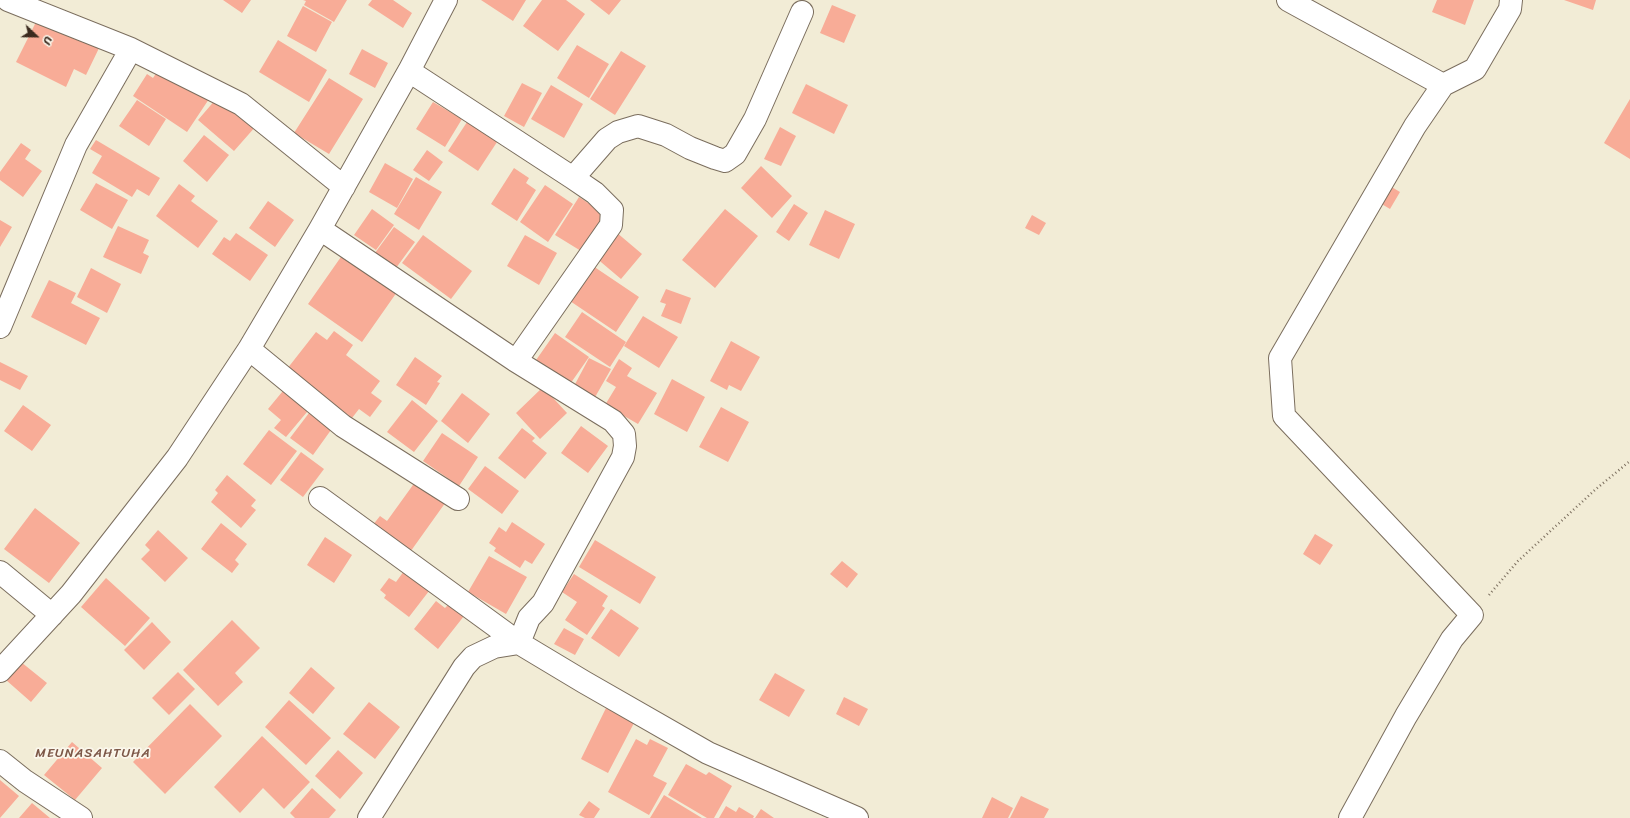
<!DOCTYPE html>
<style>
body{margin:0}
#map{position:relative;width:1630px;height:818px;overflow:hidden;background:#f2ecd6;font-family:Sriracha,sans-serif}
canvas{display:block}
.north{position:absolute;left:16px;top:16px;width:40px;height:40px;-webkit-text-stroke:3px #fbf7ec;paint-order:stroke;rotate:112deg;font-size:11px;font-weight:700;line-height:16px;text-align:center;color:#3b2a1e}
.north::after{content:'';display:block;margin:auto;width:14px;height:18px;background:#3b2a1e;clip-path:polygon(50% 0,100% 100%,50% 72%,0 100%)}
</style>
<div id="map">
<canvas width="1630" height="818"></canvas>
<div class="north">U</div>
</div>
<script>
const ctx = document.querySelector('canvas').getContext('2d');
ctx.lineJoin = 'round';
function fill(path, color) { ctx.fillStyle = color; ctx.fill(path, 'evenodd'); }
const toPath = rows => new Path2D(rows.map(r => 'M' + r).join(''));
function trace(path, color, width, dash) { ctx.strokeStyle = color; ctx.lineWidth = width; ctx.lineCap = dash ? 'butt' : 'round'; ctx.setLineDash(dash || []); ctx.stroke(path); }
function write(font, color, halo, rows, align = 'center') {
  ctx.font = font + ' Sriracha,sans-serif'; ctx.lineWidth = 3.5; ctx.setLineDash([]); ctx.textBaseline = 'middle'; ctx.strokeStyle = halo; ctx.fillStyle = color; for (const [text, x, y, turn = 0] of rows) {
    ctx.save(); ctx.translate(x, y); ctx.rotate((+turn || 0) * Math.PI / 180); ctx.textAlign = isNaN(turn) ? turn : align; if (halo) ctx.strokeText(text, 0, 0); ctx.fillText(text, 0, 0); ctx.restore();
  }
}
fill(toPath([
 [223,0,251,0,242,13],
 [303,0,347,0,334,22,304,5,306,1],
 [372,0,393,0,412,13,403,28,368,5],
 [481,0,526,0,513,21],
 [542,0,566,0,585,14,558,51,523,26],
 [590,0,621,0,609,15],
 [1437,0,1474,0,1465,25,1432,12],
 [1564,0,1596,0,1593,10],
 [832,5,856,15,844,43,820,33],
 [303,6,332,22,316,52,287,36],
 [40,14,101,44,86,75,74,69,66,87,16,62],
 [278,40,327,70,309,102,259,72],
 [577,45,609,64,589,98,557,78],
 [362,49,388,63,375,88,349,74],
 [621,51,646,66,615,115,590,99],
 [161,66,213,93,187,132,133,96,147,74,153,78],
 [329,78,363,99,329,154,294,133],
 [522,83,542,93,524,127,504,116],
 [806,84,848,105,834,134,792,113],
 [551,85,583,104,564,138,531,119],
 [216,99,231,105,256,126,234,151,198,120],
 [1630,99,1630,159,1604,143],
 [137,100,166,119,149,146,119,126],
 [433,102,462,119,445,147,416,129],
 [469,119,499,139,478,171,448,151],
 [780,127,796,136,781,166,764,159],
 [204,135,229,155,207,182,183,161],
 [96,140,160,178,149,196,137,189,132,197,92,173,102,156,90,149],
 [21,143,31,150,25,159,42,171,23,197,0,180,0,172],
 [427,150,443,162,429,181,413,170],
 [385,163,413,179,397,208,369,192],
 [761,166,792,196,772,218,741,188],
 [514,168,529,178,526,183,536,190,517,221,491,204],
 [416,177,442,192,419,230,394,214],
 [96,183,128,200,112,229,80,210],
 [1385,183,1400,192,1390,209,1375,200],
 [179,184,195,196,191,201,218,221,198,248,156,216],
 [545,185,573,204,548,242,520,222],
 [579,197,605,214,581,251,555,235],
 [268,201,294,220,275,247,249,228],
 [794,204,808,213,789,241,776,232],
 [372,209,394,225,376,250,354,235],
 [725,209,758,236,715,288,682,260],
 [825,210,855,224,839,259,809,245],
 [1032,215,1046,223,1039,235,1025,228],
 [0,220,12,227,0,247],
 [118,226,149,240,143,253,149,256,141,274,103,257],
 [394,227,415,242,396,268,375,253],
 [616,232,642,254,621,279,595,257],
 [236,233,268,255,250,281,212,254,224,237,230,241],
 [423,235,472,271,451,299,402,263],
 [525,235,557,253,539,285,507,266],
 [343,254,397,292,362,342,308,304],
 [593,266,639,297,616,332,570,301],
 [91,268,121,284,107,313,77,297],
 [49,280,76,293,71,303,100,318,86,345,31,317],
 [666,289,691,298,681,324,661,316,666,304,660,302],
 [582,312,626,342,610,367,565,337],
 [643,316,678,337,659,368,624,346],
 [334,331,353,345,346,355,380,381,371,393,382,401,370,417,359,409,352,418,287,369,316,332,327,340],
 [555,333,589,357,568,387,534,363],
 [731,341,760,357,741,391,729,385,727,390,710,381],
 [415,357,442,376,437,382,440,383,426,405,396,385],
 [589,358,611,369,594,399,573,388],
 [619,359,632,368,627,376,657,393,638,424,605,405,616,387,606,381],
 [0,362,28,376,20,390,0,380],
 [672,379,705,397,687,432,654,414],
 [287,386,312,406,286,437,274,428,281,420,268,409],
 [543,387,567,413,540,439,516,413],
 [462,393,490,414,468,443,441,421],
 [412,400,438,421,414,452,387,432],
 [23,405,51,425,32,451,4,431],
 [721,407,749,422,728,462,699,447],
 [309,413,331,430,313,455,290,438],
 [581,426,608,446,588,473,561,453],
 [522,428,535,438,532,441,547,453,525,479,498,458],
 [269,430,297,451,271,485,243,464],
 [442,433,478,457,459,486,423,461],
 [301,452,324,469,303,497,280,480],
 [485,466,519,491,502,514,468,489],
 [227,475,256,500,251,506,256,510,241,528,211,502,218,493,215,490],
 [418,478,448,499,408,555,372,526,380,516,387,521],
 [35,508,80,543,49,583,4,549],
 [512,522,545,544,532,564,525,560,520,568,494,551,496,548,489,543,499,527,506,532],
 [221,523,247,544,235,560,239,564,232,573,201,549],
 [158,530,188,558,165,582,141,559,150,550,145,545],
 [1315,534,1333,545,1320,565,1303,554],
 [325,537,352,555,334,583,307,565],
 [595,540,656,577,640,604,579,567],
 [489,556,527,577,506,614,468,592],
 [842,561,858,574,847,588,830,574],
 [404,571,429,591,409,617,384,598,386,595,380,590,389,578,396,582],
 [574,574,608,596,602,606,605,608,587,635,565,620,577,602,562,592],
 [106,578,150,618,125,646,81,607],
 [436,601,445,608,449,604,464,616,438,649,414,629],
 [611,609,639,628,619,657,591,638],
 [232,620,260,648,235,673,243,682,218,706,183,670],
 [152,622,171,642,144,670,124,650],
 [564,628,584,639,575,655,554,644],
 [21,662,47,683,31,702,6,680],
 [311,667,335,688,313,714,289,693],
 [178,672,195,689,169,715,152,698],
 [775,673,805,690,789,717,759,700],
 [844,697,868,709,859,726,836,714],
 [289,700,331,738,306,765,265,727],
 [369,702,400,727,375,759,343,734],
 [190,704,222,736,165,794,133,762],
 [606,708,634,723,608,773,581,759],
 [262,736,310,782,284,809,263,788,240,813,214,787],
 [636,739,647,745,650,739,668,748,653,776,667,783,649,815,608,792],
 [72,742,102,768,75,800,44,775],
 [338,750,363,773,340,799,315,776],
 [686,764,706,775,709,772,732,786,714,818,707,818,668,795],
 [0,780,19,796,0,818],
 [312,788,336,810,329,818,295,818,290,813],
 [664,795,702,818,650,818],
 [1021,796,1049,809,1044,818,1010,818],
 [992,797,1013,808,1008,818,982,818],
 [589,801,600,809,594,818,585,818,579,815],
 [32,803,50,818,19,818],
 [726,806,736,812,739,807,754,816,753,818,719,818],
 [761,809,774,818,755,818]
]), '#f8ac97');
const minor = toPath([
 [8,0,131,49,241,104,344,187],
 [1288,0,1443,85],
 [409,71,573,178,595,193,612,210,611,225,516,361],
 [573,178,607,139,618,132,638,126,666,135,690,148,715,158,725,161,735,154,755,119,802,12],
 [320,229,516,361,613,421,624,434,625,446,623,457,543,603,529,618,519,643],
 [0,327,76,145,131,49],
 [249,349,343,426,458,499],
 [320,498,519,643,584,682,708,753,857,818],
 [0,572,52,615],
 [0,671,71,594,177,458,249,349,320,229,409,71,446,0],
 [0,761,25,781,81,818],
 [369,818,464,667,473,657,494,647,519,643],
 [1350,818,1406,716,1452,639,1472,615,1284,416,1280,358,1415,126,1443,85,1475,69,1510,9,1511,0]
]);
trace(minor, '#7b6e5e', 24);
trace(toPath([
 [1489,595,1518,561,1596,489,1630,461]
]), '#7b6e5e', 2.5, [1, 3]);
trace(minor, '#fff', 22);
ctx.letterSpacing = '1px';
write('13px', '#7d5848', '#fbf7ec', [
 ["MEUNASAHTUHA",93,754]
]);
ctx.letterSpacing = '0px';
</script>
